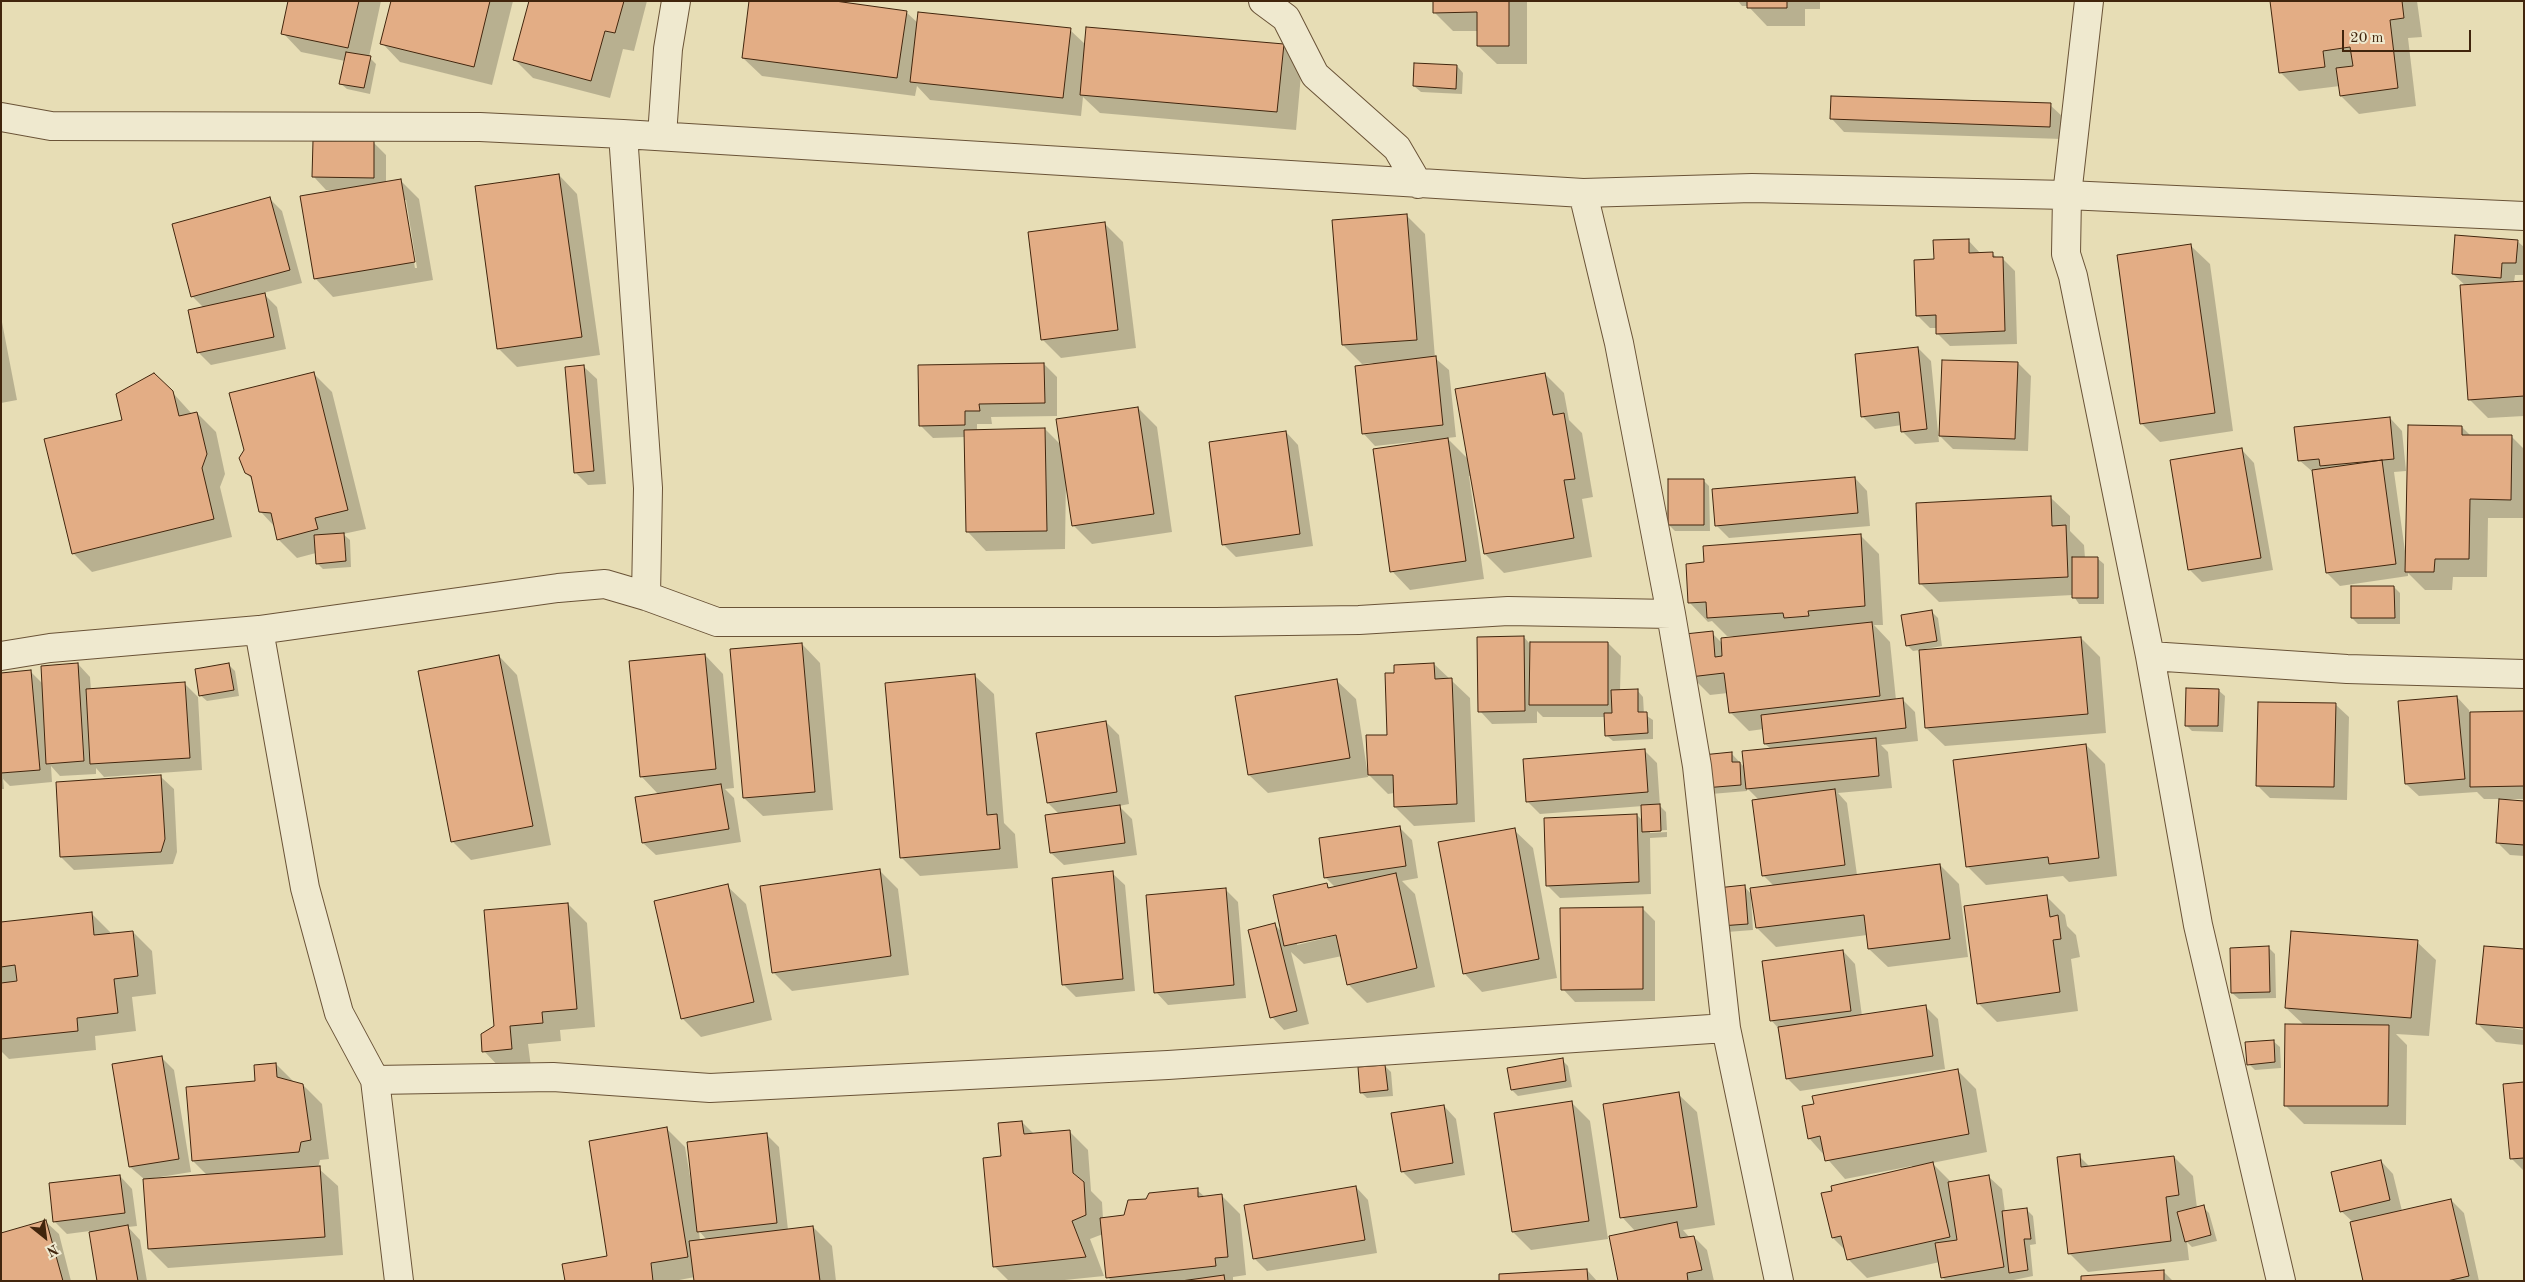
<!DOCTYPE html>
<style>
body{margin:0}
#map{position:relative;width:2525px;height:1282px;overflow:hidden;background:#e7ddb5;font-family:"Old Standard TT",serif}
canvas{display:block}
.frame{position:absolute;inset:0;border:2px solid #41250d;pointer-events:none}
.north{position:absolute;left:20px;top:1212px;width:50px;height:50px;-webkit-text-stroke:4px #efe9cf;paint-order:stroke;rotate:151deg;font-size:14px;font-weight:700;line-height:20px;text-align:center;color:#41250d}
.north::after{content:'';display:block;margin:auto;width:18px;height:22px;background:#41250d;clip-path:polygon(50% 0,100% 100%,50% 72%,0 100%)}
.scale{position:absolute;left:2342px;top:30px;width:129px;height:22px;box-sizing:border-box;border:2px solid #41250d;border-top:0;padding-left:6px;font-size:15px;line-height:18px;white-space:nowrap;color:#41250d;-webkit-text-stroke:4px #efe9cf;paint-order:stroke}
</style>
<div id="map">
<canvas width="2525" height="1282"></canvas>
<div class="frame"></div>
<div class="north">N</div>
<div class="scale">20 m</div>
</div>
<script>
const ctx = document.querySelector('canvas').getContext('2d');
ctx.lineJoin = 'round';
function fill(path, color) { ctx.fillStyle = color; ctx.fill(path, 'evenodd'); }
const toPath = rows => new Path2D(rows.map(r => 'M' + r).join(''));
function trace(path, color, width, dash) { ctx.strokeStyle = color; ctx.lineWidth = width; ctx.lineCap = dash ? 'butt' : 'round'; ctx.setLineDash(dash || []); ctx.stroke(path); }
fill(toPath([
 [290,1,381,1,369,57,376,64,370,94,347,89,340,83,345,61,301,52,283,33],
 [392,1,513,1,492,85,400,62,382,43],
 [530,1,647,1,634,51,623,49,610,98,533,78,514,59],
 [1434,1,1527,1,1527,64,1497,64,1478,46,1478,31,1453,31,1434,12],
 [1738,1,1820,1,1820,9,1805,9,1805,26,1767,26,1748,6,1742,6],
 [2271,1,2417,1,2422,37,2408,38,2416,106,2359,114,2341,96,2340,86,2299,91,2280,72],
 [906,12,918,23,1070,30,1086,45,1283,46,1302,64,1296,130,1100,113,1083,97,1081,116,930,100,917,86,915,96,762,76,743,58],
 [1457,66,1463,73,1462,94,1421,92,1414,86],
 [2050,105,2063,117,2062,139,1844,132,1832,119],
 [374,143,386,155,386,182,400,180,419,199,433,280,333,297,315,278,335,190,326,190,314,177],
 [403,200,406,200,417,268,415,268],
 [559,175,577,194,600,355,517,367,498,348],
 [269,198,282,211,302,283,263,293,277,307,286,349,211,365,199,353,204,308,193,297],
 [1406,215,1425,234,1435,358,1449,370,1456,437,1447,438,1469,460,1545,374,1564,393,1569,420,1582,433,1593,497,1582,499,1592,557,1504,573,1485,554,1471,476,1469,476,1484,579,1410,590,1392,571,1421,441,1375,446,1363,433,1373,363,1362,364,1343,345],
 [1105,224,1123,242,1136,348,1061,358,1042,339],
 [1968,240,1981,254,1992,253,1997,258,2002,258,2015,271,2017,344,1950,346,1937,333,1937,328,1930,328,1917,315,1935,261],
 [2517,241,2524,247,2524,275,2515,275,2514,283,2524,282,2524,416,2488,418,2470,400,2466,286,2453,274],
 [2191,246,2210,264,2233,431,2160,442,2141,423],
 [1,317,17,400,1,403],
 [1918,348,1931,361,1939,442,1915,444,1902,431,1902,425,1875,429,1862,416],
 [2018,363,2031,376,2028,451,1953,449,1940,436],
 [1044,364,1057,377,1057,416,991,417,992,424,977,424,977,431,1045,429,1061,445,1138,408,1157,427,1172,532,1092,544,1073,525,1066,475,1065,549,986,551,968,532,965,437,933,438,920,425],
 [584,367,597,379,606,484,588,485,576,473],
 [313,373,332,392,366,529,343,534,350,540,351,567,323,569,317,563,316,553,297,558,278,539,275,527,260,511,253,480,246,473],
 [172,392,192,414,197,413,216,432,225,474,220,487,232,537,92,572,73,553,124,421],
 [2390,418,2402,431,2406,471,2394,472,2405,551,2462,427,2471,436,2512,437,2524,449,2524,518,2488,518,2487,577,2453,577,2452,590,2425,590,2408,573,2408,576,2340,586,2327,573,2314,473,2299,460],
 [1286,432,1298,445,1313,546,1236,557,1223,544],
 [2242,450,2254,463,2273,570,2202,582,2189,569],
 [1855,478,1867,491,1870,526,1729,538,1716,525],
 [1703,480,1709,486,1710,531,1675,531,1669,525],
 [2051,498,2070,516,2070,531,2084,545,2085,558,2097,558,2104,564,2104,604,2079,604,2073,595,1939,602,1920,583],
 [1860,535,1879,554,1883,625,1874,625,1890,642,1896,700,1903,700,1915,712,1918,741,1881,745,1888,752,1892,788,1838,793,1847,803,1857,875,1940,865,1959,884,1968,957,1888,967,1869,949,1867,935,1776,947,1757,928,1753,899,1751,899,1753,930,1727,932,1721,926,1744,886,1752,895,1774,886,1763,875,1759,800,1747,788,1747,791,1711,794,1705,788,1732,754,1745,768,1771,749,1765,744,1764,729,1749,731,1730,712,1728,693,1710,695,1691,676,1712,633,1722,643,1733,638,1733,636,1727,636,1712,621,1708,622,1690,603,1687,565],
 [2394,587,2400,593,2400,624,2358,624,2352,618],
 [1932,612,1938,618,1942,646,1925,649,1926,651,2081,638,2100,657,2106,733,1945,746,1926,728,1920,650,1913,651,1907,645],
 [1524,637,1529,643,1608,643,1621,656,1620,691,1637,690,1643,697,1644,714,1653,720,1653,739,1613,741,1606,735,1606,717,1543,717,1537,711,1537,723,1492,724,1480,711],
 [802,644,820,663,833,810,763,816,744,798],
 [705,655,723,674,734,788,725,789,734,798,741,842,656,855,643,843,659,795,641,776],
 [499,656,517,675,551,845,471,860,453,842],
 [78,664,90,677,91,690,185,684,198,697,202,770,104,777,96,768,96,774,60,776,51,766,52,782,10,786,3,779,4,789,1,789,1,674,30,671,43,684],
 [1434,664,1470,698,1475,822,1414,826,1395,807,1394,793,1388,794,1368,774,1368,777,1268,793,1249,775,1337,681,1356,699,1367,769,1369,768,1389,736,1395,674],
 [229,665,235,671,239,696,207,701,200,695],
 [975,676,994,694,1004,823,1015,834,1018,868,920,876,902,858],
 [2218,690,2225,696,2223,732,2192,731,2186,725],
 [2457,697,2469,710,2470,713,2524,713,2524,799,2502,799,2502,801,2524,802,2524,856,2510,855,2497,842,2500,799,2484,799,2477,792,2419,796,2406,784],
 [2336,705,2349,717,2347,800,2270,798,2257,785],
 [1106,722,1119,735,1129,804,1119,806,1132,819,1137,855,1064,865,1051,853,1059,814,1048,803],
 [2086,745,2105,764,2117,876,2069,882,2063,876,1986,885,1967,866],
 [1644,750,1657,763,1660,806,1666,812,1667,830,1650,831,1650,833,1667,832,1667,837,1650,838,1651,894,1560,898,1547,885,1637,815,1643,821,1643,806,1540,814,1527,801],
 [161,777,174,789,177,852,173,864,74,870,61,857,58,783],
 [1399,827,1412,840,1418,878,1402,881,1415,894,1435,987,1367,1003,1348,984,1342,956,1304,964,1291,952,1309,1024,1284,1030,1272,1017,1275,925,1282,932,1326,884,1331,889,1336,888,1325,877],
 [1342,932,1342,934,1297,945,1297,942],
 [1514,830,1533,848,1557,978,1482,992,1464,973],
 [879,870,898,889,909,975,792,991,773,972],
 [1112,873,1125,885,1135,991,1076,997,1063,984],
 [727,886,746,904,772,1020,701,1037,682,1018],
 [1225,889,1238,902,1246,998,1168,1005,1156,992],
 [2047,897,2065,915,2067,926,2076,935,2080,957,2071,959,2078,1011,1997,1022,1978,1003],
 [568,904,587,923,595,1027,560,1030,561,1041,528,1044,531,1067,502,1070,484,1051,495,1026],
 [1642,908,1655,921,1655,1001,1575,1002,1563,989],
 [91,913,110,932,110,935,133,932,152,951,156,994,132,997,136,1031,95,1036,96,1050,9,1059,1,1051,1,985,5,984,1,981,1,923],
 [2417,942,2436,960,2429,1036,2396,1034,2407,1045,2406,1125,2304,1124,2285,1105,2304,1025,2286,1008],
 [2269,948,2275,954,2276,998,2239,999,2232,993],
 [1843,951,1855,964,1862,1016,1925,1006,1938,1019,1945,1069,1800,1091,1787,1078,1779,1029,1771,1020],
 [2477,1023,2524,1030,2524,1045,2496,1042],
 [2273,1041,2280,1047,2281,1068,2255,1070,2249,1064],
 [161,1057,174,1070,191,1172,154,1178,154,1179,208,1176,193,1161,257,1082,276,1064,295,1083,303,1085,322,1104,329,1159,320,1160,318,1168,338,1186,343,1255,168,1268,149,1249,144,1179,130,1167],
 [1562,1060,1568,1066,1572,1087,1518,1096,1512,1090],
 [1385,1066,1391,1072,1393,1096,1367,1098,1361,1092],
 [1957,1070,1976,1089,1987,1152,1932,1163,1952,1183,1989,1177,2002,1189,2005,1212,2026,1209,2033,1216,2036,1244,2030,1245,2033,1276,2009,1281,1946,1281,1942,1277,1940,1262,1867,1278,1848,1259,1846,1251,1833,1238,1912,1169,1912,1166,1845,1179,1809,1138],
 [2524,1083,2524,1171,2511,1158],
 [1678,1094,1697,1112,1715,1225,1683,1230,1690,1238,1694,1237,1707,1250,1714,1281,1619,1281,1636,1232,1622,1217],
 [1571,1102,1590,1121,1608,1239,1531,1250,1513,1232],
 [1444,1106,1456,1119,1465,1175,1415,1184,1402,1171],
 [1022,1122,1035,1135,1069,1131,1088,1150,1091,1191,1102,1202,1103,1219,1125,1216,1147,1200,1197,1190,1205,1197,1222,1196,1240,1214,1246,1275,1233,1277,1233,1281,1111,1281,1108,1277,1103,1234,1090,1239,1104,1276,1055,1281,1009,1281,994,1266,1002,1157],
 [667,1129,685,1147,691,1182,766,1134,779,1147,788,1230,813,1227,832,1246,836,1281,695,1281,695,1277,674,1281,566,1281,609,1257],
 [699,1231,707,1240,700,1241],
 [2079,1156,2090,1167,2174,1157,2193,1176,2197,1208,2203,1207,2209,1213,2217,1241,2192,1247,2187,1242,2189,1260,2088,1272,2069,1253],
 [2381,1161,2393,1174,2402,1211,2451,1200,2464,1213,2479,1281,2364,1281,2353,1222,2341,1211],
 [120,1176,132,1189,137,1226,128,1227,140,1240,147,1281,98,1281,90,1231,67,1234,54,1221],
 [1356,1187,1368,1200,1377,1253,1267,1271,1254,1258],
 [46,1222,59,1234,71,1281,1,1281],
 [1587,1270,1597,1281,1501,1281],
 [2163,1271,2173,1281,2082,1281]
]), '#0003');
const building = toPath([
 [288,1,359,1,348,48,281,34,288,1],
 [391,1,490,1,474,67,380,44,391,1],
 [529,1,624,1,615,33,605,31,591,81,513,60,529,1],
 [749,1,835,1,907,11,897,78,742,58,749,1],
 [1433,1,1509,1,1509,46,1477,46,1477,12,1433,13,1433,1],
 [1747,1,1787,1,1787,8,1747,8,1747,1],
 [2270,1,2402,1,2404,18,2390,20,2398,88,2340,96,2336,68,2353,66,2350,47,2323,51,2325,67,2279,73,2270,1],
 [918,12,1071,28,1063,98,910,82,918,12],
 [1086,27,1284,44,1277,112,1080,95,1086,27],
 [346,52,371,56,364,88,339,84,346,52],
 [1414,63,1457,65,1456,89,1413,86,1414,63],
 [1831,96,2051,103,2050,127,1830,119,1831,96],
 [313,141,374,141,374,178,312,177,313,141],
 [559,174,582,337,497,349,475,186,559,174],
 [401,179,415,262,314,279,300,196,401,179],
 [270,197,290,270,191,297,172,224,270,197],
 [1407,214,1417,340,1342,345,1332,220,1407,214],
 [1105,222,1118,330,1041,340,1028,232,1105,222],
 [2455,235,2518,240,2516,263,2502,263,2501,278,2452,274,2455,235],
 [1969,239,1969,253,1993,252,1993,257,2003,257,2005,331,1936,334,1936,315,1916,316,1914,260,1934,259,1933,240,1969,239],
 [2191,244,2215,413,2140,424,2117,255,2191,244],
 [2524,281,2524,396,2468,400,2460,285,2524,281],
 [265,293,274,337,197,353,188,310,265,293],
 [1918,347,1927,429,1901,432,1899,412,1861,417,1855,354,1918,347],
 [1436,356,1443,425,1362,434,1355,366,1436,356],
 [1942,360,2018,362,2015,439,1939,436,1942,360],
 [1044,363,1045,403,979,404,980,411,965,411,965,425,919,426,918,365,1044,363],
 [584,365,594,471,574,473,565,367,584,365],
 [314,372,348,510,315,518,318,529,277,540,271,513,259,512,251,476,245,473,239,458,244,450,229,393,314,372],
 [154,373,173,391,179,416,197,412,207,454,202,468,214,519,72,554,44,439,122,420,116,394,154,373],
 [1545,373,1553,415,1564,413,1575,479,1564,480,1574,538,1484,554,1455,389,1545,373],
 [1138,407,1154,514,1072,526,1056,419,1138,407],
 [2390,417,2394,459,2320,466,2319,459,2298,461,2294,427,2390,417],
 [2408,425,2462,426,2462,435,2512,435,2511,500,2470,499,2469,559,2435,559,2434,572,2405,572,2408,425],
 [1045,428,1047,531,966,532,964,430,1045,428],
 [1286,431,1300,534,1222,545,1209,442,1286,431],
 [1448,438,1466,561,1390,572,1373,449,1448,438],
 [2242,448,2261,558,2188,570,2170,460,2242,448],
 [2382,460,2396,564,2326,573,2312,470,2382,460],
 [1855,477,1858,513,1715,526,1712,489,1855,477],
 [1668,479,1704,479,1704,525,1668,525,1668,479],
 [2051,496,2052,526,2066,525,2068,577,1919,584,1916,503,2051,496],
 [344,533,346,561,316,564,314,535,344,533],
 [1861,534,1865,606,1808,611,1809,616,1784,618,1783,613,1707,618,1706,602,1688,603,1686,564,1704,562,1703,546,1861,534],
 [2072,557,2098,557,2098,598,2072,598,2072,557],
 [2351,586,2394,586,2395,618,2351,618,2351,586],
 [1932,610,1937,641,1906,646,1901,615,1932,610],
 [1872,622,1880,696,1729,713,1724,673,1690,677,1685,634,1713,631,1715,657,1722,656,1721,638,1872,622],
 [1524,636,1525,711,1478,712,1477,637,1524,636],
 [2081,637,2088,714,1925,728,1919,650,2081,637],
 [1530,642,1608,642,1608,705,1529,705,1530,642],
 [802,643,815,792,743,798,730,649,802,643],
 [705,654,716,769,640,777,629,661,705,654],
 [499,655,533,826,451,842,418,671,499,655],
 [78,663,84,761,46,764,41,666,78,663],
 [229,663,234,690,199,696,195,669,229,663],
 [1434,663,1435,679,1452,678,1457,804,1394,807,1393,775,1368,775,1366,735,1387,735,1385,673,1394,673,1394,665,1434,663],
 [31,670,40,770,1,773,1,673,31,670],
 [975,674,987,815,997,814,1000,849,900,858,885,683,975,674],
 [1337,679,1350,758,1248,775,1235,696,1337,679],
 [185,682,190,758,90,764,86,689,185,682],
 [2186,688,2219,689,2218,726,2185,726,2186,688],
 [1638,689,1638,712,1647,712,1648,733,1605,736,1604,713,1612,713,1611,690,1638,689],
 [2457,696,2465,779,2405,784,2398,701,2457,696],
 [1903,698,1906,728,1764,744,1761,715,1903,698],
 [2258,702,2336,703,2334,787,2256,786,2258,702],
 [2524,711,2524,786,2470,787,2470,712,2524,711],
 [1106,721,1117,792,1047,803,1036,733,1106,721],
 [1876,738,1879,776,1746,789,1742,751,1876,738],
 [2086,744,2099,858,2049,864,2048,857,1966,867,1953,760,2086,744],
 [1645,749,1648,792,1526,802,1523,759,1645,749],
 [1732,752,1732,762,1740,762,1741,785,1704,788,1702,755,1732,752],
 [161,775,165,839,161,852,60,857,56,782,161,775],
 [721,784,729,829,642,843,635,797,721,784],
 [1835,789,1845,865,1762,876,1752,800,1835,789],
 [2499,799,2524,801,2524,845,2496,843,2499,799],
 [1660,804,1661,831,1642,832,1641,805,1660,804],
 [1120,805,1125,843,1050,853,1045,815,1120,805],
 [1637,814,1639,882,1546,886,1544,818,1637,814],
 [1400,826,1406,866,1324,878,1319,838,1400,826],
 [1515,828,1539,959,1463,974,1438,842,1515,828],
 [1940,864,1950,939,1868,949,1864,915,1756,928,1750,888,1940,864],
 [880,869,891,956,772,973,760,886,880,869],
 [1113,871,1123,979,1062,985,1052,878,1113,871],
 [1396,873,1417,968,1347,985,1336,935,1284,946,1273,895,1327,883,1328,888,1396,873],
 [728,884,754,1002,681,1019,654,901,728,884],
 [1745,885,1748,924,1720,926,1717,888,1745,885],
 [1226,888,1234,985,1154,993,1146,895,1226,888],
 [2047,895,2050,917,2058,915,2061,939,2053,940,2060,992,1977,1004,1964,906,2047,895],
 [568,903,577,1009,542,1012,543,1023,510,1026,512,1049,482,1052,481,1034,494,1026,484,910,568,903],
 [1643,907,1643,989,1561,990,1560,908,1643,907],
 [92,912,94,935,133,931,138,976,114,979,118,1013,77,1018,78,1031,1,1039,1,983,17,981,15,965,1,967,1,922,92,912],
 [1275,923,1297,1011,1270,1018,1248,930,1275,923],
 [2291,931,2418,940,2411,1018,2285,1008,2291,931],
 [2269,946,2270,992,2231,993,2230,948,2269,946],
 [2484,946,2524,949,2524,1028,2476,1024,2484,946],
 [1843,950,1851,1011,1770,1021,1762,961,1843,950],
 [1926,1005,1933,1056,1786,1079,1778,1027,1926,1005],
 [2285,1024,2389,1025,2388,1106,2284,1106,2285,1024],
 [2274,1040,2275,1062,2247,1065,2245,1042,2274,1040],
 [162,1056,179,1159,129,1167,112,1064,162,1056],
 [1563,1058,1566,1081,1511,1090,1507,1068,1563,1058],
 [276,1063,277,1077,303,1084,311,1140,301,1142,299,1152,192,1161,186,1087,255,1081,254,1065,276,1063],
 [1385,1065,1388,1090,1360,1093,1358,1067,1385,1065],
 [1958,1069,1969,1134,1825,1161,1820,1136,1808,1139,1802,1106,1814,1104,1812,1096,1958,1069],
 [2524,1082,2524,1158,2510,1159,2503,1084,2524,1082],
 [1679,1092,1697,1207,1620,1218,1603,1104,1679,1092],
 [1572,1101,1589,1221,1512,1232,1494,1113,1572,1101],
 [1444,1105,1453,1163,1401,1172,1391,1113,1444,1105],
 [1022,1121,1024,1134,1070,1130,1073,1173,1084,1182,1086,1215,1072,1221,1086,1257,993,1267,983,1158,1001,1156,998,1123,1022,1121],
 [667,1127,688,1257,651,1263,653,1281,565,1281,562,1264,607,1256,589,1141,667,1127],
 [767,1133,777,1223,697,1232,687,1142,767,1133],
 [2080,1154,2081,1167,2174,1156,2179,1195,2166,1197,2171,1241,2068,1254,2057,1157,2080,1154],
 [2381,1160,2390,1200,2340,1212,2331,1172,2381,1160],
 [1933,1162,1950,1237,1847,1260,1841,1236,1832,1238,1821,1193,1832,1191,1831,1186,1933,1162],
 [320,1166,325,1237,148,1249,143,1179,320,1166],
 [120,1175,125,1213,53,1222,49,1183,120,1175],
 [1989,1175,2004,1267,1941,1278,1935,1243,1957,1240,1948,1182,1989,1175],
 [1356,1186,1365,1240,1253,1259,1244,1205,1356,1186],
 [1198,1188,1198,1197,1222,1194,1228,1257,1215,1258,1216,1266,1106,1278,1100,1218,1124,1215,1128,1200,1146,1199,1149,1193,1198,1188],
 [2451,1199,2469,1276,2447,1281,2363,1281,2350,1222,2451,1199],
 [2204,1205,2211,1235,2185,1242,2177,1212,2204,1205],
 [2027,1208,2031,1239,2024,1239,2028,1270,2009,1273,2002,1211,2027,1208],
 [46,1220,63,1281,1,1281,1,1233,46,1220],
 [1677,1222,1680,1238,1694,1236,1702,1270,1687,1273,1688,1281,1618,1281,1609,1236,1677,1222],
 [128,1225,138,1281,97,1281,89,1232,128,1225],
 [813,1226,820,1281,694,1281,689,1241,813,1226],
 [1587,1269,1588,1281,1499,1281,1499,1274,1587,1269],
 [2164,1270,2164,1281,2081,1281,2081,1276,2164,1270],
 [1224,1275,1225,1281,1181,1281,1224,1275]
]);
fill(building, '#e3ad85');
trace(building, '#41250d', 1);
const minor = toPath([
 [1263,1,1286,18,1315,75,1397,148,1418,184],
 [2089,1,2067,195,2066,254,2073,276,2150,656,2198,925,2281,1281],
 [1,117,51,126,480,127,623,134,1583,193,1752,188,2067,195,2524,216],
 [623,134,648,488,646,596],
 [662,136,668,49,676,1],
 [1583,193,1619,343,1671,614,1697,766,1726,1028,1779,1281],
 [259,630,305,888,339,1013,375,1080,399,1281],
 [1,656,50,648,259,630,558,588,605,584,646,596,717,622,1216,622,1359,620,1508,611,1671,614],
 [2150,656,2347,669,2524,674],
 [375,1080,553,1077,710,1088,1168,1065,1726,1028]
]);
trace(minor, '#6a5337', 30);
trace(minor, '#efe9cf', 28);
</script>
